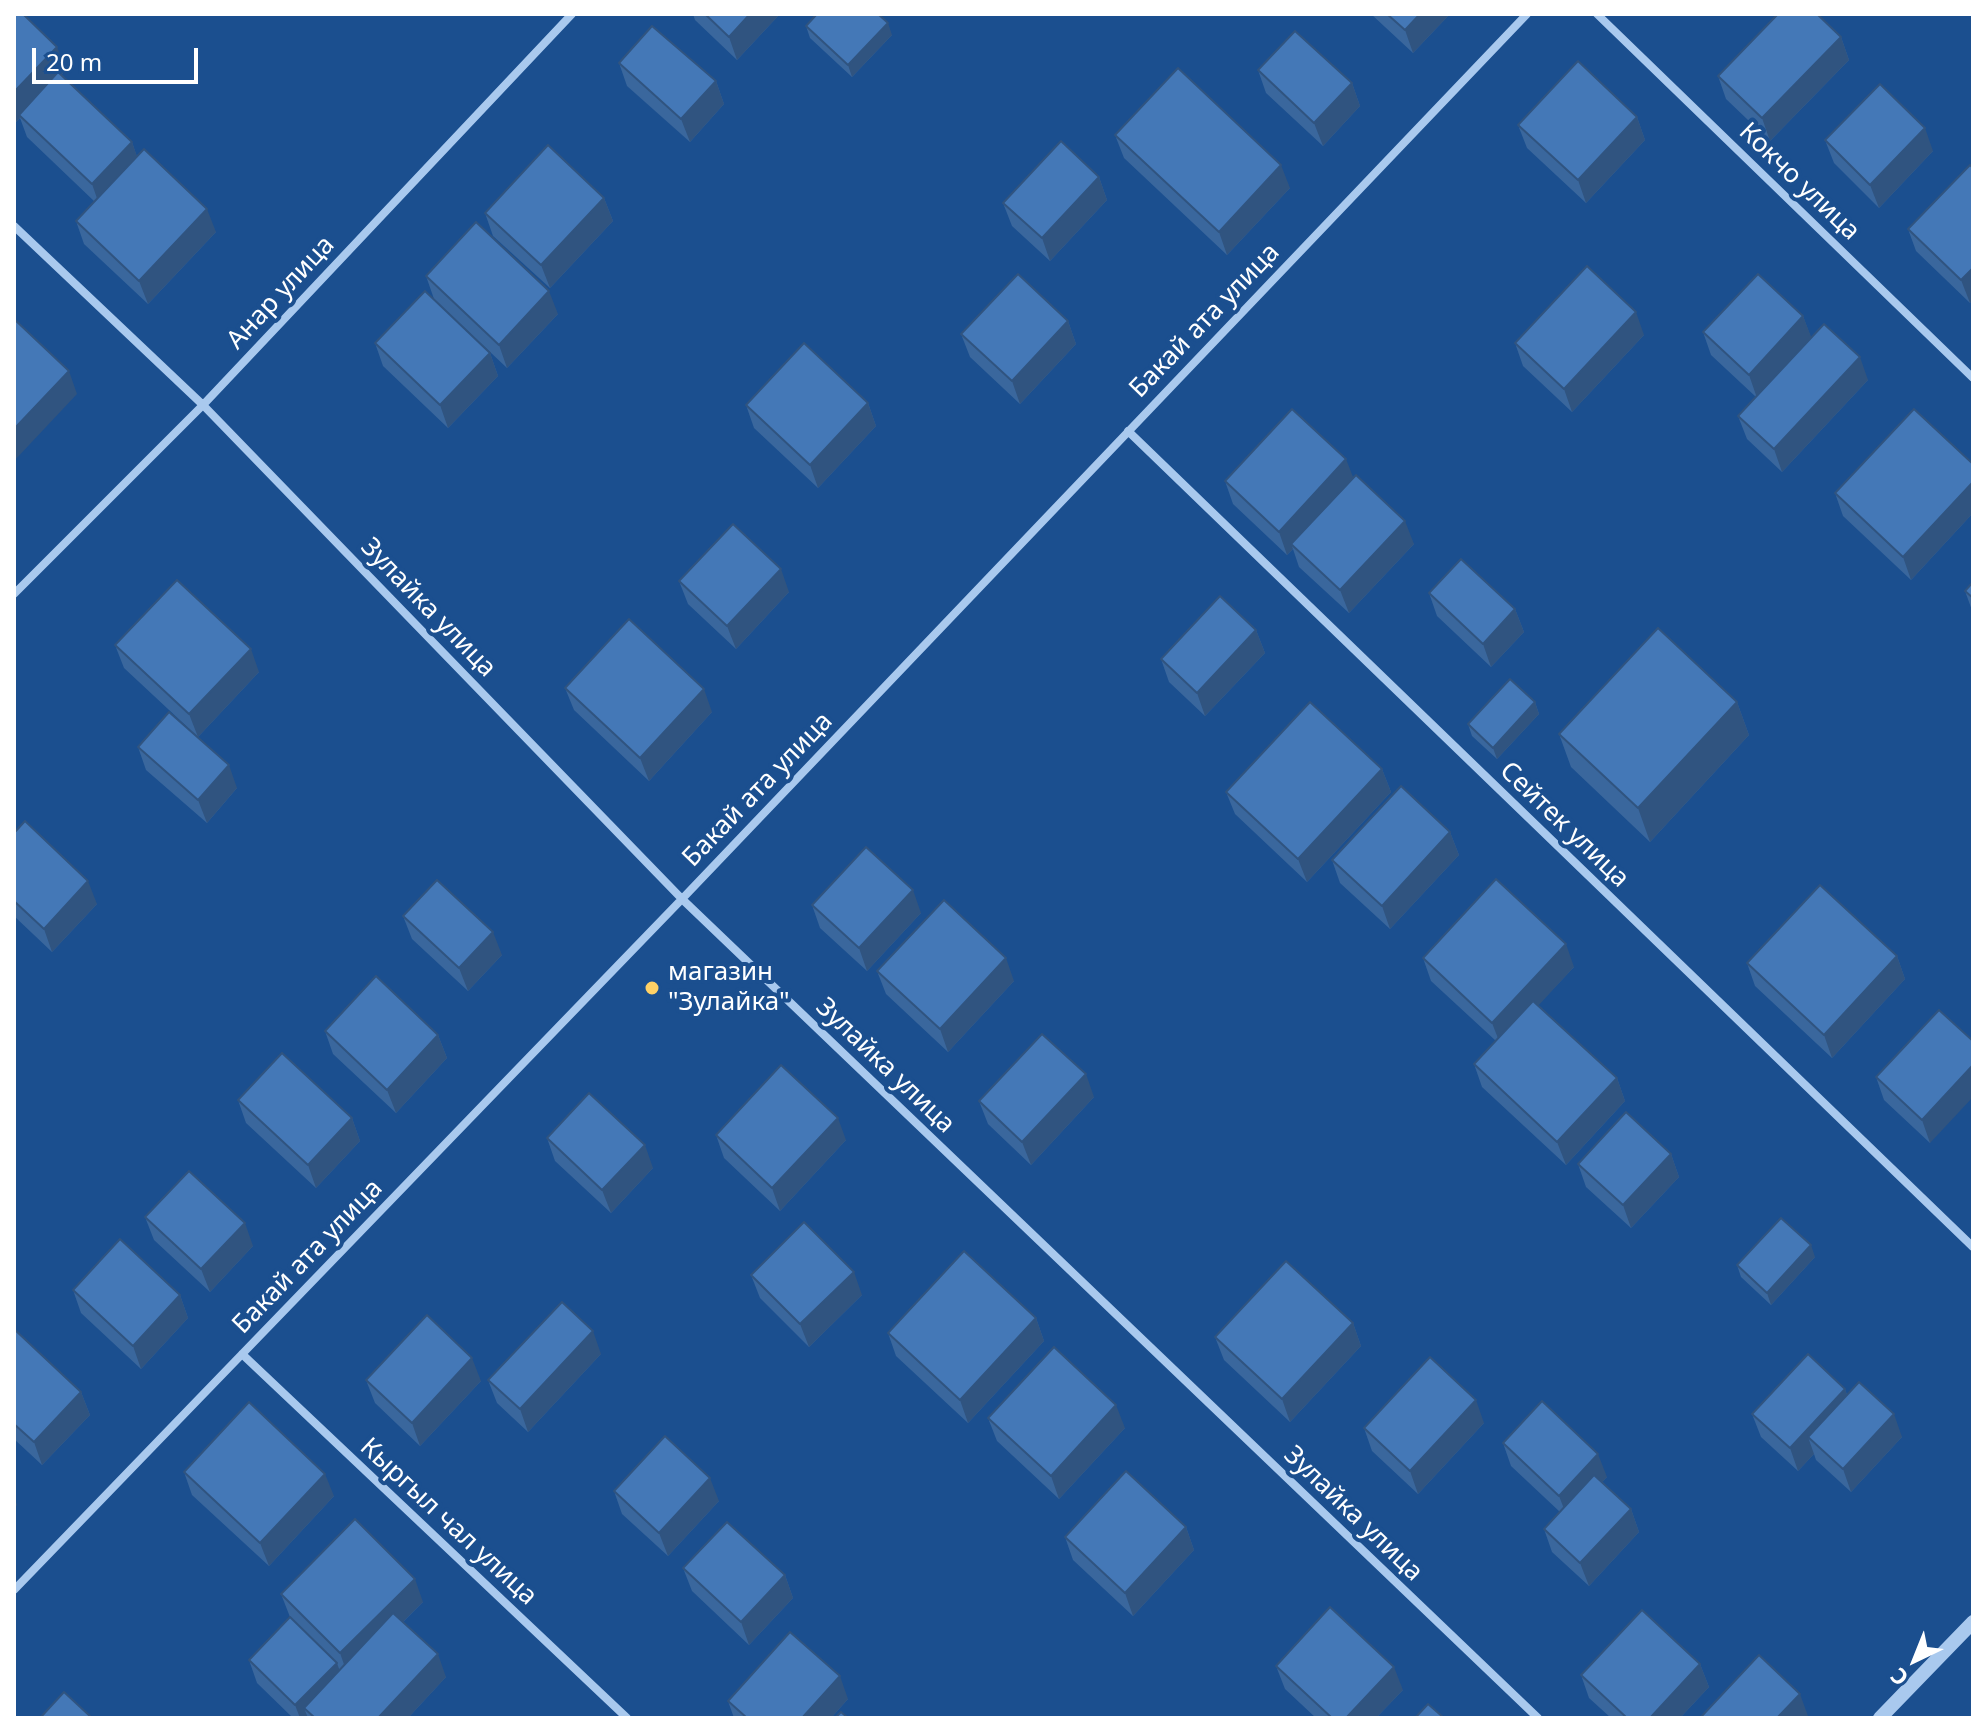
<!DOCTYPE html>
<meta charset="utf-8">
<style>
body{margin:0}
#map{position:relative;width:1987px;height:1732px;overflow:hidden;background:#1b4f8f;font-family:"Noto Sans",sans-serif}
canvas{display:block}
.frame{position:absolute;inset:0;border:16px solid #fff;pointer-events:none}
.north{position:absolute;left:1875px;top:1620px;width:80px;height:80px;-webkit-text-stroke:6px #1b4f8f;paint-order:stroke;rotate:223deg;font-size:22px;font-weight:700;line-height:32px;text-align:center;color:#fff}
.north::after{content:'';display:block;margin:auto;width:28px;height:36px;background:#fff;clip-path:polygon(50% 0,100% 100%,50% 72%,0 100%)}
.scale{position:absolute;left:32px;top:48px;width:166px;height:36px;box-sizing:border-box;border:4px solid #fff;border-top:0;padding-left:10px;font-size:24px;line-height:28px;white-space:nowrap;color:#fff;-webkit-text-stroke:6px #1b4f8f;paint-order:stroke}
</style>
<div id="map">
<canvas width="1987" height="1732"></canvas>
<div class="frame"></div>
<div class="north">С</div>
<div class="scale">20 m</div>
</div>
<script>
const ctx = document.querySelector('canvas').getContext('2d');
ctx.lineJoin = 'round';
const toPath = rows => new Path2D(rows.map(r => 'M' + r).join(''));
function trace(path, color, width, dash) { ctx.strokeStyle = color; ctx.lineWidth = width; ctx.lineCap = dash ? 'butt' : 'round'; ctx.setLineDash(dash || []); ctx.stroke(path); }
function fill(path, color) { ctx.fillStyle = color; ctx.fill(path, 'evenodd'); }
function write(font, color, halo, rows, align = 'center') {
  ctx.font = font + ' "Noto Sans",sans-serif'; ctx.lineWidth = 8; ctx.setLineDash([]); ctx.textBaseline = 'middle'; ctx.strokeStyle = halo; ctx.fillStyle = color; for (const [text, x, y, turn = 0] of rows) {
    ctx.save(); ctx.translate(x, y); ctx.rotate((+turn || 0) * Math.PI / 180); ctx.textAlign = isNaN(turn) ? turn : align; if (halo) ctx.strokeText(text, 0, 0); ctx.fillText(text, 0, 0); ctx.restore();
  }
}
trace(toPath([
 [1597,14,1973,378],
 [14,226,203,405,682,899,1538,1718],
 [1128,431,1973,1247],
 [14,594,203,405,572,14],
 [242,1354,627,1718],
 [14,1590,682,899,1527,14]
]), '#a9c9ee', 8);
trace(toPath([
 [1880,1718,1973,1622]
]), '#a9c9ee', 14);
fill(toPath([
 [14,14,66,70,61,75,132,142,137,157,216,232,148,304,84,244,76,221,95,202,27,137,20,118,14,124],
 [693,14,780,14,737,60,695,20],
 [1371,14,1450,14,1413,53],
 [806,26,892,35,852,77,810,38],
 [1841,37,1849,60,1770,141,1726,99,1718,76],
 [619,63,716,81,724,104,690,142,627,86],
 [1258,70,1352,83,1360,106,1323,146,1266,93],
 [1637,117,1645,140,1586,203,1527,148,1518,125],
 [1115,135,1290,188,1227,255,1124,158],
 [1825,140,1933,151,1879,208,1834,163],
 [1973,168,1973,299,1970,303,1916,251,1908,229],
 [1099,177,1107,200,1050,261,1012,226,1003,203],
 [604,198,613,221,550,288,493,236,485,213],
 [426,276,558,314,507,368,434,299],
 [1803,316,1811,338,1868,380,1782,472,1747,439,1738,416,1756,397,1711,355,1703,332],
 [1068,321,1076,344,1020,404,970,357,961,334],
 [1644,335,1572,412,1523,366,1515,343],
 [375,343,490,353,498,376,448,428,383,366],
 [868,403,876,426,818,488,754,428,746,405],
 [1973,464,1973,513,1911,580,1843,516,1835,493],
 [1353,478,1414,544,1349,613,1299,567,1293,549,1287,555,1233,504,1225,481],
 [679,581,789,592,736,649,688,604],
 [1973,582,1973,613,1965,591],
 [1429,593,1515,609,1524,632,1491,667,1437,616],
 [1256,630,1265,653,1205,716,1169,682,1161,659],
 [115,645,259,672,198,737,124,668],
 [565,688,712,712,649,781,574,710],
 [1535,702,1539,714,1497,759,1472,736,1468,724],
 [1737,702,1749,735,1650,842,1571,767,1559,734],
 [138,747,237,788,207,823,146,770],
 [1382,769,1391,792,1307,882,1235,814,1226,792],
 [1450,832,1459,855,1390,929,1340,883,1332,860],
 [14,833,97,904,52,952,14,916],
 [812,905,921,913,867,971,820,928],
 [403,916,502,955,468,991,412,939],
 [1897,956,1905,979,1832,1058,1755,986,1747,963],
 [1423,958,1574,967,1538,1005,1617,1078,1625,1101,1566,1165,1482,1087,1474,1064,1496,1041,1431,981],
 [877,971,1014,981,948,1052,886,994],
 [325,1031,438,1035,447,1058,396,1113,333,1054],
 [1973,1041,1930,1143,1884,1100,1876,1077],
 [1094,1097,1031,1165,988,1124,979,1101],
 [238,1100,352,1118,360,1141,316,1188,246,1123],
 [716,1135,846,1140,780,1211,724,1158],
 [547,1138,653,1168,611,1213,555,1161],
 [1671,1154,1679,1177,1631,1228,1586,1187,1578,1164],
 [145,1217,253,1246,210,1292,154,1240],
 [1815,1257,1771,1305,1741,1277,1737,1265],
 [751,1275,862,1295,809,1347,760,1298],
 [73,1290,180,1295,188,1318,141,1369,81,1313],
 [1036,1318,1044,1341,968,1423,896,1356,888,1333],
 [1353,1323,1361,1346,1290,1422,1224,1360,1215,1337],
 [14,1329,81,1392,90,1415,42,1465,14,1439],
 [601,1354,528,1432,497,1403,488,1380],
 [366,1380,481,1381,420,1446,375,1403],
 [1845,1389,1847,1395,1902,1437,1851,1492,1816,1460,1814,1454,1798,1471,1761,1437,1752,1414],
 [988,1418,1125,1428,1059,1499,997,1441],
 [1484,1423,1418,1494,1372,1451,1364,1428],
 [1503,1443,1607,1477,1602,1482,1631,1509,1639,1532,1589,1586,1552,1552,1544,1529,1560,1512,1511,1466],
 [184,1472,334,1496,269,1566,192,1495],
 [614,1491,719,1501,668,1556,622,1514],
 [1186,1527,1194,1550,1133,1616,1073,1560,1065,1537],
 [683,1568,785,1575,793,1598,749,1645,692,1591],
 [281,1594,423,1602,403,1622,446,1677,408,1718,293,1718,257,1683,249,1660,290,1617],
 [1700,1664,1709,1687,1680,1718,1611,1718,1589,1698,1581,1675],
 [1276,1666,1403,1690,1376,1718,1316,1718,1285,1689],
 [848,1699,831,1718,734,1718,728,1701]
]), '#3a679d');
fill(toPath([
 [750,14,780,14,737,60,729,37],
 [1420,14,1450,14,1413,53,1405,30],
 [888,23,892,35,852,77,848,65],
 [1841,37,1849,60,1770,141,1762,118],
 [57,47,66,70,21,117,19,115,20,118,14,124,14,92],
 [716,81,724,104,690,142,681,119],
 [1352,83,1360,106,1323,146,1314,123],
 [1637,117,1645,140,1586,203,1578,180],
 [1925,128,1933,151,1879,208,1870,185],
 [132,142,140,165,100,207,92,184],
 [1281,165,1290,188,1227,255,1219,232],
 [1099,177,1107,200,1050,261,1042,238],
 [604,198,613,221,550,288,541,265],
 [207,209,216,232,148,304,139,281],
 [1973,268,1973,299,1970,303,1961,280],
 [549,291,558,314,507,368,499,345],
 [1636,312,1644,335,1572,412,1564,389],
 [1803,316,1812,339,1757,398,1749,375],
 [1068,321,1076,344,1020,404,1012,381],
 [490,353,498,376,448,428,440,405],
 [1860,357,1868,380,1782,472,1774,449],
 [69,371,77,394,14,461,14,429],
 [868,403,876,426,818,488,810,465],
 [1346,459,1355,482,1291,544,1293,549,1287,555,1279,532],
 [1973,482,1973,513,1911,580,1903,557],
 [1405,521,1414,544,1349,613,1340,590],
 [781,569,789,592,736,649,727,626],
 [1515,609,1524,632,1491,667,1483,644],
 [1256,630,1265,653,1205,716,1197,693],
 [251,649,259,672,198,737,189,714],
 [704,689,712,712,649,781,640,758],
 [1535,702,1539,714,1497,759,1493,748],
 [1737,702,1749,735,1650,842,1638,808],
 [229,765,237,788,207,823,198,800],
 [1382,769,1391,792,1307,882,1298,859],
 [1450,832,1459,855,1390,929,1382,906],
 [88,881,97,904,52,952,44,929],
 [913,890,921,913,867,971,859,948],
 [493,932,502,955,468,991,459,968],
 [1566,944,1574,967,1501,1046,1492,1023],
 [1897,956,1905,979,1832,1058,1824,1035],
 [1006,958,1014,981,948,1052,940,1029],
 [438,1035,447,1058,396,1113,387,1090],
 [1973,1065,1973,1097,1930,1143,1922,1120],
 [1086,1074,1094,1097,1031,1165,1022,1142],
 [1617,1078,1625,1101,1566,1165,1557,1142],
 [352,1118,360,1141,316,1188,308,1165],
 [838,1118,846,1140,780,1211,772,1188],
 [645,1145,653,1168,611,1213,602,1190],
 [1671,1154,1679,1177,1631,1228,1623,1205],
 [245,1223,253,1246,210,1292,201,1269],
 [1811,1245,1815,1257,1771,1305,1767,1293],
 [854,1272,862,1295,809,1347,800,1324],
 [180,1295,188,1318,141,1369,133,1346],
 [1036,1318,1044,1341,968,1423,960,1400],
 [1353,1323,1361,1346,1290,1422,1282,1399],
 [593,1331,601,1354,528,1432,520,1409],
 [472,1358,481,1381,420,1446,412,1423],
 [1845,1389,1853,1412,1808,1437,1814,1454,1798,1471,1790,1448],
 [81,1392,90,1415,42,1465,34,1442],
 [1476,1400,1484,1423,1418,1494,1410,1471],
 [1116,1405,1125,1428,1059,1499,1051,1476],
 [1894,1414,1902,1437,1851,1492,1843,1469],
 [1598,1454,1607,1477,1568,1519,1559,1496],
 [325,1474,334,1496,269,1566,260,1543],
 [710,1478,719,1501,668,1556,659,1533],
 [14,1496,17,1505,14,1509],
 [1631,1509,1639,1532,1589,1586,1580,1563],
 [1186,1527,1194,1550,1133,1616,1125,1593],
 [785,1575,793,1598,749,1645,741,1622],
 [415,1579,423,1602,348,1676,340,1653],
 [438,1654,446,1677,408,1718,378,1718],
 [337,1663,345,1686,304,1708,308,1718,300,1718,295,1705],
 [1700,1664,1709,1687,1680,1718,1650,1718],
 [1394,1667,1403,1690,1376,1718,1346,1718],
 [840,1676,848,1699,831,1718,802,1718],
 [1800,1694,1808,1716,1807,1718,1777,1718]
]), '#305480');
const building = toPath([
 [14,14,23,14,57,47,14,92,14,14],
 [705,14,750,14,729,37,705,14],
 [817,14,878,14,888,23,848,65,806,26,817,14],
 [1387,14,1420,14,1405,30,1387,14],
 [1778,14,1817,14,1841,37,1762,118,1718,76,1778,14],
 [652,26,716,81,681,119,619,63,652,26],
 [1295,31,1352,83,1314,123,1258,70,1295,31],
 [1578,61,1637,117,1578,180,1518,125,1578,61],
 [1178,68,1281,165,1219,232,1115,135,1178,68],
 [58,72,132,142,92,184,19,115,58,72],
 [1880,84,1925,128,1870,185,1825,140,1880,84],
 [1061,141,1099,177,1042,238,1003,203,1061,141],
 [548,145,604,198,541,265,485,213,548,145],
 [144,149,207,209,139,281,76,221,144,149],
 [1970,165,1973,168,1973,268,1961,280,1908,229,1970,165],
 [476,222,549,291,499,345,426,276,476,222],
 [1587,266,1636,312,1564,389,1515,343,1587,266],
 [1018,274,1068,321,1012,381,961,334,1018,274],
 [1758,274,1803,316,1749,375,1703,332,1758,274],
 [425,291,490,353,440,405,375,343,425,291],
 [14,319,69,371,14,429,14,319],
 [1824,324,1860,357,1774,449,1738,416,1824,324],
 [804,343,868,403,810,465,746,405,804,343],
 [1292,409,1346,459,1279,532,1225,481,1292,409],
 [1914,409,1973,464,1973,482,1903,557,1835,493,1914,409],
 [1356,475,1405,521,1340,590,1291,544,1356,475],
 [733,524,781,569,727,626,679,581,733,524],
 [1461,559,1515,609,1483,644,1429,593,1461,559],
 [177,580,251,649,189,714,115,645,177,580],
 [1973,582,1973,598,1965,591,1973,582],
 [1220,596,1256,630,1197,693,1161,659,1220,596],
 [629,619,704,689,640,758,565,688,629,619],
 [1658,628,1737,702,1638,808,1559,734,1658,628],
 [1510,679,1535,702,1493,748,1468,724,1510,679],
 [1310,702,1382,769,1298,859,1226,792,1310,702],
 [169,712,229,765,198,800,138,747,169,712],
 [1401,786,1450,832,1382,906,1332,860,1401,786],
 [25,821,88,881,44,929,14,901,14,833,25,821],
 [866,847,913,890,859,948,812,905,866,847],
 [1496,879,1566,944,1492,1023,1423,958,1496,879],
 [437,880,493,932,459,968,403,916,437,880],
 [1820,885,1897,956,1824,1035,1747,963,1820,885],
 [944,900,1006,958,940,1029,877,971,944,900],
 [376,976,438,1035,387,1090,325,1031,376,976],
 [1533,1001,1617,1078,1557,1142,1474,1064,1533,1001],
 [1939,1010,1973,1041,1973,1065,1922,1120,1876,1077,1939,1010],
 [1042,1034,1086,1074,1022,1142,979,1101,1042,1034],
 [282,1053,352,1118,308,1165,238,1100,282,1053],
 [781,1065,838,1118,772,1188,716,1135,781,1065],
 [589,1093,645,1145,602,1190,547,1138,589,1093],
 [1626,1112,1671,1154,1623,1205,1578,1164,1626,1112],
 [189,1171,245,1223,201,1269,145,1217,189,1171],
 [1781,1218,1811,1245,1767,1293,1737,1265,1781,1218],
 [804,1222,854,1272,800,1324,751,1275,804,1222],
 [120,1239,180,1295,133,1346,73,1290,120,1239],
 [964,1251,1036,1318,960,1400,888,1333,964,1251],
 [1286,1261,1353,1323,1282,1399,1215,1337,1286,1261],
 [562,1302,593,1331,520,1409,488,1380,562,1302],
 [427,1315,472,1358,412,1423,366,1380,427,1315],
 [14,1329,81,1392,34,1442,14,1424,14,1329],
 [1054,1347,1116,1405,1051,1476,988,1418,1054,1347],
 [1808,1354,1845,1389,1790,1448,1752,1414,1808,1354],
 [1430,1357,1476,1400,1410,1471,1364,1428,1430,1357],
 [1859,1382,1894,1414,1843,1469,1808,1437,1859,1382],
 [1542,1401,1598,1454,1559,1496,1503,1443,1542,1401],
 [249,1402,325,1474,260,1543,184,1472,249,1402],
 [665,1436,710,1478,659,1533,614,1491,665,1436],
 [1126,1471,1186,1527,1125,1593,1065,1537,1126,1471],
 [1594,1475,1631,1509,1580,1563,1544,1529,1594,1475],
 [355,1519,415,1579,340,1653,281,1594,355,1519],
 [727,1522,785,1575,741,1622,683,1568,727,1522],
 [1330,1607,1394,1667,1346,1718,1332,1718,1276,1666,1330,1607],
 [1642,1610,1700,1664,1650,1718,1627,1718,1581,1675,1642,1610],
 [393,1613,438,1654,378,1718,315,1718,304,1708,393,1613],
 [290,1617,337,1663,295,1705,249,1660,290,1617],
 [790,1632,840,1676,802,1718,747,1718,728,1701,790,1632],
 [1759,1655,1800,1694,1777,1718,1700,1718,1759,1655],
 [64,1692,92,1718,40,1718,64,1692],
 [1428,1704,1444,1718,1415,1718,1428,1704],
 [841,1712,848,1718,835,1718,841,1712]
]);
fill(building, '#4478b7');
trace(building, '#305480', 2);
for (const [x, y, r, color] of [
 [652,988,8,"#ffd166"]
]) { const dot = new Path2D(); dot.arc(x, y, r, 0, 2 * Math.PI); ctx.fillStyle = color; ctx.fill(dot); trace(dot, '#1b4f8f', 3); }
write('26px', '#fff', '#1b4f8f', [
 ["Кокчо улица",1799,182,44],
 ["Анар улица",281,293,-47],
 ["Бакай ата улица",1205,321,-46],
 ["Зулайка улица",428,608,46],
 ["Бакай ата улица",758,790,-46],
 ["Сейтек улица",1564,825,44],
 ["Зулайка улица",885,1066,44],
 ["Бакай ата улица",308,1257,-46],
 ["Зулайка улица",1353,1514,44],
 ["Кыргыл чал улица",448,1522,43]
]);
write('26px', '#fff', '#1b4f8f', [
 ["магазин",668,973],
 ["\"Зулайка\"",668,1003]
], 'left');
</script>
